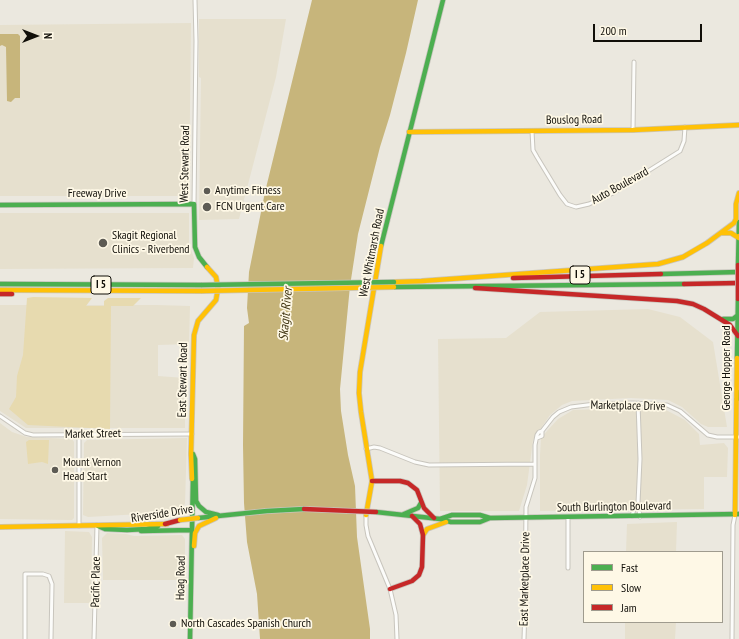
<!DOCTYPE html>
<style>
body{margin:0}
#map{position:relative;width:739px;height:639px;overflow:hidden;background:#ebe8df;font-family:"PT Sans Narrow",sans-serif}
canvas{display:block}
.legend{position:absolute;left:583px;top:551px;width:140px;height:72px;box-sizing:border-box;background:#fef8e6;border:1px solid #9f9b8e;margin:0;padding:5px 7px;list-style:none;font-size:12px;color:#110f09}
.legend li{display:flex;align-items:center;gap:8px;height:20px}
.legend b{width:20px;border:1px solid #9f9b8e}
.north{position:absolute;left:16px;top:16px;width:40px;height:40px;-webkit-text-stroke:3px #fef8e6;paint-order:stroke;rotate:90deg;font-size:11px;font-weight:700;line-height:16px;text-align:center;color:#110f09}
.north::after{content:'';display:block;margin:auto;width:14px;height:18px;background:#110f09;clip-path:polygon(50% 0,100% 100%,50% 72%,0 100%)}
.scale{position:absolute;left:593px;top:24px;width:109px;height:18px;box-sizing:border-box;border:2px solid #110f09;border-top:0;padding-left:5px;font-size:12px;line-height:14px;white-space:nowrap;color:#110f09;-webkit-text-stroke:3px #fef8e6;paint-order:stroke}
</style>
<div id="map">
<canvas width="739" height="639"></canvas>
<ul class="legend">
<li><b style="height:5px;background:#4caf50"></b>Fast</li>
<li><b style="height:5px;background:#ffc107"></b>Slow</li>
<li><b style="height:5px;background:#c62828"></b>Jam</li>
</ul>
<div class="north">N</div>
<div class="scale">200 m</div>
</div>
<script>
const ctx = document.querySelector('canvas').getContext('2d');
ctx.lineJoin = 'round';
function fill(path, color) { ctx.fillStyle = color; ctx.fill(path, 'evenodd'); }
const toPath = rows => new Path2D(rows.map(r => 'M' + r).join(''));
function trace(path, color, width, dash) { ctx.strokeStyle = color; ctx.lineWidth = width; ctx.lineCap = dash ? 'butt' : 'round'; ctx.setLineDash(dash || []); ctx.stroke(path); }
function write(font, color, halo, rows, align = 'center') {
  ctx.font = font + ' "PT Sans Narrow",sans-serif'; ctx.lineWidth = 3.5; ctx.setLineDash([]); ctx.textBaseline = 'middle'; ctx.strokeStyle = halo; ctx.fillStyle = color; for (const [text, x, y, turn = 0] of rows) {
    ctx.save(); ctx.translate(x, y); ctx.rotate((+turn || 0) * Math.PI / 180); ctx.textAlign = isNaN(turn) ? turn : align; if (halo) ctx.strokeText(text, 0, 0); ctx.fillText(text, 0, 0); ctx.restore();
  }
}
fill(toPath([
 [199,19,286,19,276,77,239,219,199,220,201,78,199,77],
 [191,23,189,196,0,196,0,25],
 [0,213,189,213,189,244,194,258,193,268,0,269],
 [0,305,157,305,190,306,189,344,158,345,158,376,185,378,185,428,26,428,0,411],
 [648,309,680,317,713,342,727,427,708,427,701,424,682,407,668,400,631,398,572,401,562,405,550,415,533,440,527,485,519,511,440,511,438,339,506,338,540,312],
 [630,408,661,409,666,410,685,420,699,434,700,445,724,443,728,448,727,477,704,477,704,509,540,511,540,455,541,438,547,431,558,419,573,410],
 [0,423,12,432,27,437,72,439,74,442,74,518,72,520,0,519],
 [187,438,185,504,176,512,88,517,83,515,84,443,87,440],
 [677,522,676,552,626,552,627,524],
 [65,531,89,532,92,537,91,603,64,603],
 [107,533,126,534,134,536,182,535,185,539,185,580,103,580,102,538],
 [625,622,676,622,675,639,625,639]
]), '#e6e0ce');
fill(toPath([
 [33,297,92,298,86,306,104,306,104,301,108,298,141,298,133,306,111,306,110,429,28,425,9,409,16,397,17,376,23,355,27,298],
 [29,440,49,440,48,464,42,462,28,464,26,442]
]), '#e7daaf');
fill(toPath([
 [312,0,418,0,406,53,390,115,380,147,358,234,350,286,340,389,341,411,348,455,355,486,357,537,370,629,370,639,260,639,257,594,247,542,244,503,243,445,244,326,249,323,247,308,249,272,265,192],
 [0,34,18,34,20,36,20,98,15,98,11,102,7,101,6,47,2,45,0,46]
]), '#c7b57b');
const street = toPath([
 [633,130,634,62],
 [532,131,533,150,537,157,560,195,567,204,576,207,589,204,613,193,680,151,684,141,685,127],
 [194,204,196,41,195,0],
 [638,403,640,459,638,503,640,517],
 [0,416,25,433,33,435,192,434],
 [537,438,542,436,542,431,553,417,559,412,571,407,595,404,633,403,667,405,680,411,708,435,717,437,739,437],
 [366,449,374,447,380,448,415,462,429,465,535,464],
 [366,515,366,525,368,536,390,589,396,615,397,639],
 [632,516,634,509,638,503],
 [568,517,568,568],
 [79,526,79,434],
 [25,639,25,574,43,574,49,576,52,584,51,639],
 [94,639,97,525],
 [524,639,525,608,526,507,535,478,535,445,537,435,539,432,542,431],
 [732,639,733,525,735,515]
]);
const fast = toPath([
 [0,205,194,204,195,247,199,257,207,267],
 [381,246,443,0],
 [738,265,739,222],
 [661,274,739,272],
 [0,284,202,285],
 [394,287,684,284],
 [723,319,733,319,738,315],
 [737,358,738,299],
 [737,399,739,392],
 [193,454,195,459,196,501,199,506,206,512,218,515],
 [376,512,440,519,451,522,480,522,490,518],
 [404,514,418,508,421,503],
 [198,518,267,511,304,509],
 [440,519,452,515,480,515,490,518,739,514],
 [98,526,105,529,127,530,147,529,158,526],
 [141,531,191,530],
 [190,639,193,477]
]);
const slow = toPath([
 [409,132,633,130,739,125],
 [722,233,731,233,739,238,739,236],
 [422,281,658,264,683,257,707,243,734,223,736,219,736,204,739,193],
 [394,282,425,281],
 [0,290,202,291],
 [737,359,739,361],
 [192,479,191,454,194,335,198,321,216,300,218,288,216,277,207,267],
 [366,515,372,481,361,412,359,393,360,372,381,246],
 [735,515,737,358],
 [0,527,167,524],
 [423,535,427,529,446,522],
 [194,546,195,533,199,526,216,518]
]);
const jam = toPath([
 [513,278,661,274],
 [684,284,739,283],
 [475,288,677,301,693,304,704,309,730,325,738,336],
 [0,294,12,294],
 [372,481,400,481,408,483,417,490,424,508,434,518],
 [165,524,180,520],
 [390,589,412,581,419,575,422,567,423,535,420,524,412,516]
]);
trace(street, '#c8c5bd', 5);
trace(fast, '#c8c5bd', 6);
trace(slow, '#c8c5bd', 6);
trace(jam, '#c8c5bd', 6);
trace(street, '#fcfcfa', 3);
trace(fast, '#4caf50', 4.5);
trace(slow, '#ffc107', 4.5);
trace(jam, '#c62828', 4.5);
const fastBridge = toPath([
 [202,285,394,282]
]);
const slowBridge = toPath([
 [202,291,394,287],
 [180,520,198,518]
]);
const jamBridge = toPath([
 [738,265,738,299],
 [304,509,376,512]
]);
trace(fastBridge, '#c8c5bd', 6, []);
trace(slowBridge, '#c8c5bd', 6, []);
trace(jamBridge, '#c8c5bd', 6, []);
trace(fastBridge, '#4caf50', 4.5);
trace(slowBridge, '#ffc107', 4.5);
trace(jamBridge, '#c62828', 4.5);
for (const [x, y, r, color] of [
 [207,191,4,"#5d5b54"],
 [207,207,5,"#5d5b54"],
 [103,243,5,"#5d5b54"],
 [55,470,4,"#5d5b54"],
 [173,624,4,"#5d5b54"]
]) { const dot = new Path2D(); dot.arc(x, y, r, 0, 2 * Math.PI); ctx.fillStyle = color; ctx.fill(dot); trace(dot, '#fef8e6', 1.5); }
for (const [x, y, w] of [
 [580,275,20],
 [101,285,20]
]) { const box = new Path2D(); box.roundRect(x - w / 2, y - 9, w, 18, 3); ctx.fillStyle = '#fef8e6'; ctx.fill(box); trace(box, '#110f09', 1); }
write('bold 11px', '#110f09', null, [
 ["I 5",580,275],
 ["I 5",101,285]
]);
write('12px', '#110f09', '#fef8e6', [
 ["Bouslog Road",574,120,-1],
 ["West Stewart Road",185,164,-89],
 ["Auto Boulevard",620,186,-29],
 ["Freeway Drive",97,194],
 ["West Whitmarsh Road",372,253,-79],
 ["George Hopper Road",727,368,-90],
 ["East Stewart Road",183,380,-89],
 ["Marketplace Drive",628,406,1],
 ["Market Street",93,434,-1],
 ["South Burlington Boulevard",614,507,-1],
 ["Riverside Drive",162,514,-9],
 ["Hoag Road",181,578,-89],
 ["East Marketplace Drive",525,579,-89],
 ["Pacific Place",96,582,-89]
]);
write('12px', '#110f09', '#fef8e6', [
 ["Anytime Fitness",215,191],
 ["FCN Urgent Care",216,207],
 ["Skagit Regional",112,236],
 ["Clinics - Riverbend",112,250],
 ["Mount Vernon",63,463],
 ["Head Start",63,477],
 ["North Cascades Spanish Church",181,624]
], 'left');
write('italic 13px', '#443917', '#fef8e6', [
 ["Skagit River",286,314,-85]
]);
</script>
